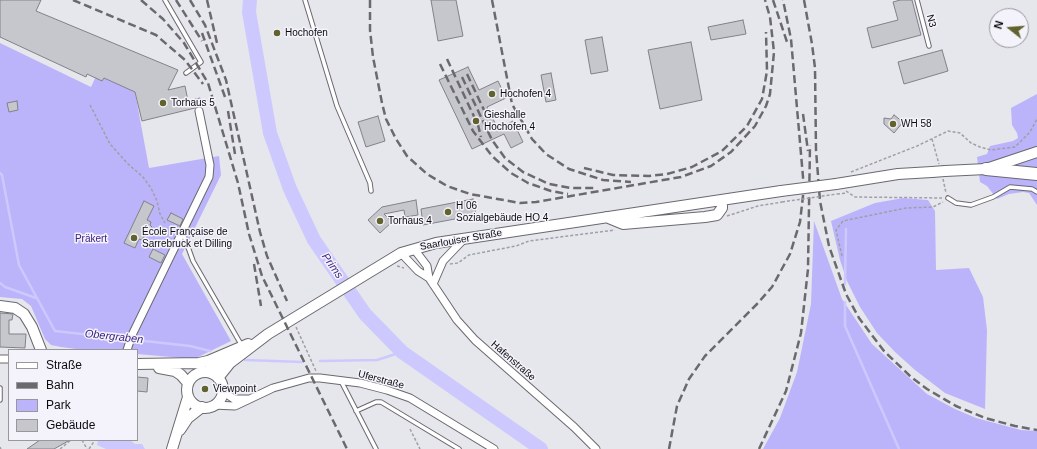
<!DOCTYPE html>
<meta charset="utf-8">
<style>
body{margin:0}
#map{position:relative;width:1037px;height:449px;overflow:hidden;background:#e6e6ed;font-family:Helvetica,sans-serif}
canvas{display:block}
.legend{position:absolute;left:8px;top:349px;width:130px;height:92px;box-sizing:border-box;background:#f4f3fb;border:1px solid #97979d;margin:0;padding:5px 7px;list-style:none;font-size:12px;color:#0c0c0f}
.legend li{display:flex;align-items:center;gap:8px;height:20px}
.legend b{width:20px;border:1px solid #97979d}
.north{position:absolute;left:989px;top:8px;width:40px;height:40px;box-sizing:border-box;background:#f4f3fb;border:1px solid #97979d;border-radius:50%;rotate:287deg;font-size:11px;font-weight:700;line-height:16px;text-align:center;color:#0c0c0f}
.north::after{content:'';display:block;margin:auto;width:14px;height:18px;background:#62622e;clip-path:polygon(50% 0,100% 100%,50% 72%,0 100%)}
</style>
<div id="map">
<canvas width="1037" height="449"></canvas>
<ul class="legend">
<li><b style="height:5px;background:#fff"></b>Straße</li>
<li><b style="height:5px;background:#6a6a6e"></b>Bahn</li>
<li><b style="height:11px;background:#bbb4fa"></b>Park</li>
<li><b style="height:11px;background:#c6c6cd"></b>Gebäude</li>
</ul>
<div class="north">N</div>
</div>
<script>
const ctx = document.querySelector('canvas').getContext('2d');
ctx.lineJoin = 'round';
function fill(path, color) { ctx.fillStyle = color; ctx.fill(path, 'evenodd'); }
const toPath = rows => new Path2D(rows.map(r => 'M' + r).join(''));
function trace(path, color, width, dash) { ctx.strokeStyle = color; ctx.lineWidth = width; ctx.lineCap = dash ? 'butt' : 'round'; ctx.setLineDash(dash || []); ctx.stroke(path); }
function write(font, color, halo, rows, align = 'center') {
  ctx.font = font + ' Helvetica,sans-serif'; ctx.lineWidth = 3; ctx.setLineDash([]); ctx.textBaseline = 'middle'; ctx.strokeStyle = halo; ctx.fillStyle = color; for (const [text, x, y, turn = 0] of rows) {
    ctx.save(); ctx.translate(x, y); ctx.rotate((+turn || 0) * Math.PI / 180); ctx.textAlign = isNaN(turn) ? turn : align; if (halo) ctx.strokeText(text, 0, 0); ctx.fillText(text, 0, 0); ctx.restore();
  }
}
fill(toPath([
 [0,43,91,87,97,74,135,92,149,168,219,156,221,175,182,254,231,341,194,359,137,354,137,350,84,350,61,347,51,345,45,339,31,306,22,299,0,297],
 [1037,94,1037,205,1029,193,1023,192,1009,194,997,199,987,186,980,182,977,157,987,154,990,146,1013,141,1018,138,1017,133,1012,125,1011,108],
 [903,198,928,200,935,211,936,270,969,268,983,297,987,330,985,409,945,393,915,370,895,352,877,333,860,307,847,281,840,260,831,221,875,203],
 [814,221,842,299,872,344,927,394,955,409,976,418,1021,430,1037,431,1037,449,763,449,780,418,797,372,811,304]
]), '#bbb4fa');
fill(toPath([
 [98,440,130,440,135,444,142,444,145,449,106,449,97,445]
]), '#cdc9fe');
trace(toPath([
 [0,173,2,175,19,265,55,331,190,346,210,351],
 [0,283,5,287,36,298],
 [845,284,846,229],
 [845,302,845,326,899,449],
 [245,360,302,362],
 [320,361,377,360,402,352]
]), '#cdc9fe', 2.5);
trace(toPath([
 [250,0,249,12,270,133,290,189,314,240,365,314,402,352,541,449]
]), '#cdc9fe', 14);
const building = toPath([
 [0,0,41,0,36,11,178,70,168,90,185,86,188,101,200,98,202,107,198,106,195,108,142,121,135,92,104,78,102,81,87,74,86,77,0,37,0,0],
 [431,0,456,0,463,36,438,41,431,0],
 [900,0,912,0,921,35,872,48,867,28,898,20,893,2,900,0],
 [743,20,746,34,711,40,708,27,743,20],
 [602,37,608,71,591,74,585,40,602,37],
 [691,42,702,100,660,109,648,50,691,42],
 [942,50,948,71,904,84,898,62,942,50],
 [468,67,479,90,498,81,506,98,487,107,498,129,513,121,523,142,511,148,504,134,472,149,439,80,468,67],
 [551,73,556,100,546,102,541,75,551,73],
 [17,101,18,110,9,112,7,103,17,101],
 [894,115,903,122,894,133,884,124,884,118,891,119,894,115],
 [378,116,385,141,366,147,358,122,378,116],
 [473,199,476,215,423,225,421,209,473,199],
 [416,200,418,215,405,217,404,210,384,214,392,222,380,233,368,220,382,207,416,200],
 [144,201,154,206,147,220,151,222,150,225,152,227,149,234,146,232,142,240,139,239,135,248,124,243,144,201],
 [171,213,183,219,180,226,167,220,171,213],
 [153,249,165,255,161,263,149,257,153,249],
 [0,313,13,314,12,320,9,320,9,334,26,334,25,348,0,347,0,313],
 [137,377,148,378,147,392,137,391,137,377],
 [40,440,70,440,54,449,27,449,40,440]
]);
fill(building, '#c6c6cd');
trace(building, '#828188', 1);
const lane = toPath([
 [165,0,201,62,186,73],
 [305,0,337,106,370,183,371,191],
 [917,0,929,46],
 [948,198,956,203,971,205,993,197,1010,187,1032,189,1037,192],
 [183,233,193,261,242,346],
 [341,381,376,449],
 [0,388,0,400],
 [356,411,376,402,381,402,459,449]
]);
const street = toPath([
 [414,249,427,266,429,278],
 [401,253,418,271,429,278,457,320,475,340,574,427,596,449],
 [433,284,443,261,464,239],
 [127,350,132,335,209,177,210,165,199,111],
 [0,359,9,359],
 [222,391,234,399,247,399],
 [213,405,235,406,273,388,309,378,320,378,360,383,387,390,410,398,494,449]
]);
const secondary = toPath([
 [945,171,986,169,1037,152],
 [836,184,898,174,932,172],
 [606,217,623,224,705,217,717,215,722,208,722,200],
 [0,306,15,308,24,314,32,327,41,350],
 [137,364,199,363,208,361,248,344],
 [159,368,175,371,181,375,188,383],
 [207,372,231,357],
 '187 390a18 18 0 1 1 36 0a18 18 0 1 1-36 0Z',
 [218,378,230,363,268,334,401,253,436,243,781,191],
 [180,430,188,418,202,407],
 [172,449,188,397]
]);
const primary = toPath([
 [986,169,1037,174]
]);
trace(lane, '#69696f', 5.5);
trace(street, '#69696f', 9);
trace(secondary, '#69696f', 12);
trace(primary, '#69696f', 14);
trace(toPath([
 [90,105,110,144,127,163,143,177,151,188,157,201,160,214,165,223],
 [932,139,939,164],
 [851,172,917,146,948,131,960,133,971,143,980,147,991,150,1015,147,1030,132,1037,119],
 [943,179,946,193],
 [846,191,855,197,942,198],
 [837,194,847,193],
 [727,216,758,206,782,202],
 [842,256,836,230,843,221,906,208,933,207,943,202],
 [450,264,458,263,469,255,516,246,529,241,615,230],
 [397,266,404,268],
 [296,327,316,371],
 [410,429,420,449],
 [82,440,87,449],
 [0,447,1,449],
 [60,449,71,440],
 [89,449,95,440]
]), '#9f9fa5', 1.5, [3, 2]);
trace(lane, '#fff', 3.5);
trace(street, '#fff', 7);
trace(secondary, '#fff', 10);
trace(primary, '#fff', 12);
trace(toPath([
 [73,0,156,35,185,60,203,84],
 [141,0,163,19,184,43,208,83,238,183,249,234,262,276,347,449],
 [176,0,202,41],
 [190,0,205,25,226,80,260,232,267,256,287,301],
 [207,0,217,43],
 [370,0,370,30,373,57,382,103,386,119,396,139,407,156,427,174,447,186,470,194,520,203,536,202,681,177,711,166,731,152,755,126,766,106,770,94,774,52,770,17,765,0],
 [492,0,512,104,532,139,546,154,569,169,603,180,631,182],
 [773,0,787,42],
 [804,0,812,44,815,68,816,150,820,201,829,246,846,294,859,318,884,351,911,377,927,389,956,406,985,418,1015,426,1037,430],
 [202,33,225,97],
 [447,59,478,125,481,137],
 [440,64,473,131,492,156,511,173,528,183,551,191,568,194],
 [467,74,484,110],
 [462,77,492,140,505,158,523,172,549,184,571,188,594,188],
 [228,111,235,154],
 [803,114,808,151],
 [584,168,613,175,649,176,667,174,692,167,722,151,747,126,762,99,767,71,766,32],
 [254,264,261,306],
 [669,449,677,406,689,379,705,356,757,304,772,287,790,254,800,222,803,196,803,177,791,39,783,0],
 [759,449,786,391,801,333,808,269,810,145]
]), '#6a6a6e', 2.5, [8, 4]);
const secondaryBridge = toPath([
 [932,172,945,171],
 [781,191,836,184]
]);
trace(secondaryBridge, '#69696f', 12, []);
trace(toPath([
 [782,202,837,194]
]), '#9f9fa5', 1.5, [3, 2]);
trace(secondaryBridge, '#fff', 10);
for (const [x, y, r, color] of [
 [277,33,4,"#62622e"],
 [492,94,4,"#62622e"],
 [163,103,4,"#62622e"],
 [476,121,4,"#62622e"],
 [893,124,4,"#62622e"],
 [448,212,4,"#62622e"],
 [380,221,4,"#62622e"],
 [134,238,4,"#62622e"],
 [205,389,4,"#62622e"]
]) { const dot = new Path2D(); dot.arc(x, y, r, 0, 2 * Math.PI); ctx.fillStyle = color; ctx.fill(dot); trace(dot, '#f4f3fb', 1.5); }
write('10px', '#0c0c0f', '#f4f3fb', [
 ["N3",931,21,75],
 ["Saarlouiser Straße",461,240,-10],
 ["Hafenstraße",513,361,41],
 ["Uferstraße",381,380,15]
]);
write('10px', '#0c0c0f', '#f4f3fb', [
 ["Hochofen",285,33],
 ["Hochofen 4",500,94],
 ["Torhaus 5",171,103],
 ["Gieshalle",484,115],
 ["Hochofen 4",484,127],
 ["WH 58",901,124],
 ["H 06",456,206],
 ["Sozialgebäude HO 4",456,218],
 ["Torhaus 4",388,221],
 ["École Française de",142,232],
 ["Sarrebruck et Dilling",142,244],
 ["Viewpoint",213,389]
], 'left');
write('10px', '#3c2182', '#f4f3fb', [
 ["Präkert",91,239]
]);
write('italic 11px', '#3c2283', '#f4f3fb', [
 ["Prims",332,266,55],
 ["Obergraben",114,337,6]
]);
</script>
